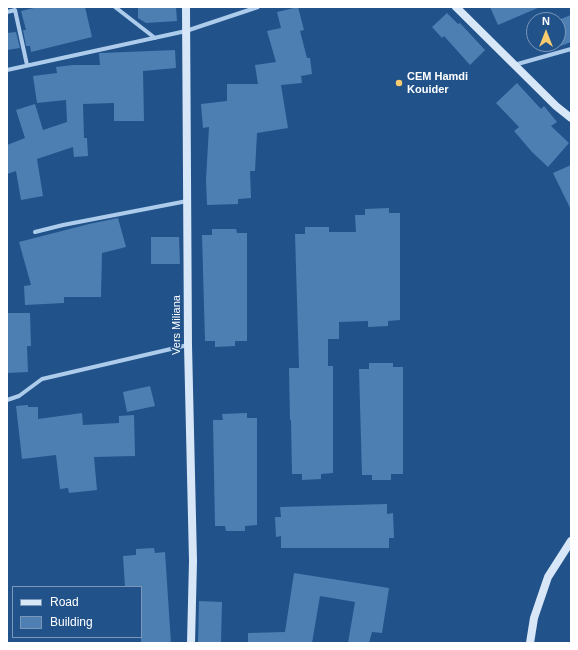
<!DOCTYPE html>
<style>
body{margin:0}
#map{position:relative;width:578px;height:650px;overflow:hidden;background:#21528a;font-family:Arial,sans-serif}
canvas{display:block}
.frame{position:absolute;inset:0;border:8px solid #fff;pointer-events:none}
.legend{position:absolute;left:12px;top:586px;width:130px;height:52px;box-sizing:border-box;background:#21528a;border:1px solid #7a97b9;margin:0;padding:5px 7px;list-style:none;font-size:12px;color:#fff}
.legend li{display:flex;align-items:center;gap:8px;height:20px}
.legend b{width:20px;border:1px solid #7a97b9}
.north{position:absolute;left:526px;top:12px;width:40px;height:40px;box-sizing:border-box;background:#21528a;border:1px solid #7a97b9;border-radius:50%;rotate:0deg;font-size:11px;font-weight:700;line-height:16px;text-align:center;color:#fff}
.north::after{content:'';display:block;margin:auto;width:14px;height:18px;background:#f8cb6e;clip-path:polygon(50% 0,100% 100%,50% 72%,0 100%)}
</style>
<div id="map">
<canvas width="578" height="650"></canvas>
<div class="frame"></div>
<ul class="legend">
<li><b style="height:5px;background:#d8e7f8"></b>Road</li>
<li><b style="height:11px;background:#4d7fb3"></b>Building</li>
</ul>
<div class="north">N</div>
</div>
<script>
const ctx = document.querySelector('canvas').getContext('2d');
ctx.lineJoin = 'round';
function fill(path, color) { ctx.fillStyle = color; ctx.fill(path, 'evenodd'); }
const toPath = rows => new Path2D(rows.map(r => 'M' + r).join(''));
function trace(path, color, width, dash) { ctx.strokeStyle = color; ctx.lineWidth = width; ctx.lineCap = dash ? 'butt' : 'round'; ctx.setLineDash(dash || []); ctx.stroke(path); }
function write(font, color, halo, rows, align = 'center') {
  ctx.font = font + ' Arial,sans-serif'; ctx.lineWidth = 3; ctx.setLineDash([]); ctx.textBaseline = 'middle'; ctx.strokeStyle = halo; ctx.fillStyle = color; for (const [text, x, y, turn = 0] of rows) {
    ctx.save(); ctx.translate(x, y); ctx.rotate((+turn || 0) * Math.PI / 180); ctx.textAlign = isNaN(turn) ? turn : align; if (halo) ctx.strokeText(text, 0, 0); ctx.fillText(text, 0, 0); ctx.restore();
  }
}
fill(toPath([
 [38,7,85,7,92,37,31,52,30,46,26,46,23,30,26,30,21,11],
 [138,7,176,7,177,21,146,23,138,18],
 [298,7,304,30,300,31,307,58,310,58,312,74,301,76,302,83,281,85,288,128,257,133,255,171,250,171,251,198,238,199,238,204,207,205,206,179,209,127,203,128,201,104,227,101,227,84,258,84,255,65,276,62,267,31,281,28,277,12],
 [490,7,540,7,498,25],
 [447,13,458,24,460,23,485,50,470,65,444,36,442,38,432,27],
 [571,15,571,42,558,47,558,20],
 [16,32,20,48,7,50,7,33],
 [175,50,176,68,143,71,144,121,114,121,114,103,83,104,84,138,87,138,88,156,74,157,73,147,37,159,43,196,21,200,16,171,7,174,7,145,25,138,16,110,35,104,43,130,67,122,66,100,37,103,33,76,57,73,56,67,73,65,100,65,99,53,102,53],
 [517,83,541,109,544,106,557,122,551,126,569,143,548,167,532,152,514,131,519,127,496,103],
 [571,165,571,210,553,173],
 [389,208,389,213,400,213,400,320,388,321,388,326,368,327,368,321,339,322,339,339,328,339,328,366,333,366,333,473,321,474,321,479,302,480,302,474,292,474,291,420,290,420,289,368,299,368,295,234,305,234,305,227,329,227,329,232,356,232,355,215,365,215,365,209],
 [118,218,126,247,102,253,101,297,64,297,64,303,25,305,24,286,31,285,19,242,89,224],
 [212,229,236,229,237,233,247,233,247,341,235,341,235,346,215,347,215,341,205,341,202,235,212,235],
 [151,237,179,237,180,264,151,264],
 [7,313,30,313,31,346,27,346,28,372,7,373],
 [369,363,393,363,393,367,403,367,403,474,391,474,391,480,372,480,372,475,362,475,359,369,369,369],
 [150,386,155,406,127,412,123,392],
 [28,405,28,407,38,407,38,419,82,413,83,425,119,423,119,416,134,415,135,456,94,457,97,490,69,493,68,488,60,489,56,455,22,459,16,406],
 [247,413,247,418,257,418,257,525,245,526,245,531,226,531,225,526,215,526,213,420,223,420,222,414],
 [387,504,387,514,393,513,394,538,389,538,389,548,281,548,281,536,276,537,275,517,281,517,280,507],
 [154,548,155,553,165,552,171,643,141,643,141,587,125,587,123,556,136,555,136,549],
 [294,573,389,588,382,633,372,632,369,643,348,643,355,602,320,596,312,643,248,643,248,633,285,632],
 [199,601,222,602,221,643,198,643]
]), '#4d7fb3');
trace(toPath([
 [115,7,155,38],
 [7,12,15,10,27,65],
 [514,65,571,49],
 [7,70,186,31,258,7],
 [35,232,63,225,187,201],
 [7,400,19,396,42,379,188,345]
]), '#adcbeb', 4);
trace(toPath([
 [186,7,188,345,193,561,191,643],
 [456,7,556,106,571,118],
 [530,643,534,618,548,577,571,541]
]), '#d8e7f8', 8);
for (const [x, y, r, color] of [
 [399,83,4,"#f8cb6e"]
]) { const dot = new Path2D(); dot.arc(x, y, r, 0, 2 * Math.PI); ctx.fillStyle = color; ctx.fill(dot); trace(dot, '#21528a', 1.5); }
write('bold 11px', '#fff', '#21528a', [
 ["CEM Hamdi",407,77],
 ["Kouider",407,90]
], 'left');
write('11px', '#fff', '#21528a', [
 ["Vers Miliana",177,325,-90]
]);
</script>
